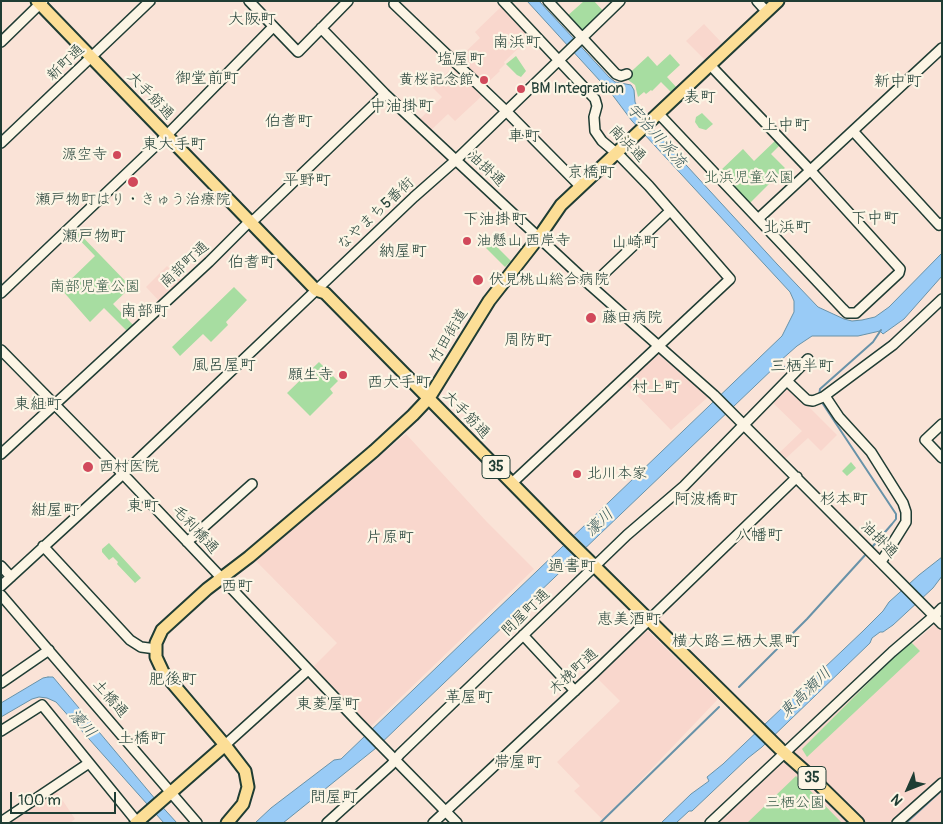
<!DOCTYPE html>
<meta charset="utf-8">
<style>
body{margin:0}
#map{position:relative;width:943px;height:824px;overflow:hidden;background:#fae3d7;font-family:Pangolin,sans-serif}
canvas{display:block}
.frame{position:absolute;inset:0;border:2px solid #1f3d34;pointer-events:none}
.north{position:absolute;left:883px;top:764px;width:50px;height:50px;-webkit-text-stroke:4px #fcf5e5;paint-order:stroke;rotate:226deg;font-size:14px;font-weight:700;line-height:20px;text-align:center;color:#1f3d34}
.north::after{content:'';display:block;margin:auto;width:18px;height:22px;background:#1f3d34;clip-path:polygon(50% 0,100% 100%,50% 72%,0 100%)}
.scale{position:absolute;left:10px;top:792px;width:106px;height:22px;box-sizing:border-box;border:2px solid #1f3d34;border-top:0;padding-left:6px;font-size:15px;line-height:18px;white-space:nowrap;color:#1f3d34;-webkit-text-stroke:4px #fcf5e5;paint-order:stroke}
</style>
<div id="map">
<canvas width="943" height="824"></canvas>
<div class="frame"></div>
<div class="north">N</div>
<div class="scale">100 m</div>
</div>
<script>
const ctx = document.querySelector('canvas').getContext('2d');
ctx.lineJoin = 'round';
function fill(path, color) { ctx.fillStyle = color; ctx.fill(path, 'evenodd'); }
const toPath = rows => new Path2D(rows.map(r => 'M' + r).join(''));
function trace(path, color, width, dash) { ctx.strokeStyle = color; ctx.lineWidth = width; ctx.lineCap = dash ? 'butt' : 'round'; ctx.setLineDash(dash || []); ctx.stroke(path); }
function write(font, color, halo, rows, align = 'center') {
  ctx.font = font + ' Pangolin,"Klee One",sans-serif'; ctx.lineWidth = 4.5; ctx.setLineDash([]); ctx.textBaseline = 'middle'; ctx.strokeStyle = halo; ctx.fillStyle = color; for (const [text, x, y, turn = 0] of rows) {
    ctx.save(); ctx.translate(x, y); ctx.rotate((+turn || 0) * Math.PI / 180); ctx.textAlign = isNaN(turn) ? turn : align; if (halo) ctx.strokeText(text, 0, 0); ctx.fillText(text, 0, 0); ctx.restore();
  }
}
fill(toPath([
 [503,5,532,35,504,62,505,64,499,70,500,71,483,87,457,60,480,38,475,32],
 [704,24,722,43,705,60,686,41],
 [455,65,484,94,455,121,448,114,429,132,418,121,442,97,432,87],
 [167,266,183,282,161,303,146,287],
 [659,351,708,397,671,430,625,383],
 [787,385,837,435,821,451,808,438,784,460,778,454,802,431,771,401],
 [406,434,486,521,534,569,370,727,312,668,337,643,255,560],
 [942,618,942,823,712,823],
 [645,628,718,699,603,820,574,791,580,786,557,762,620,701,593,674],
 [55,789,75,819,70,823,5,823]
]), '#f9d7cd');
fill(toPath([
 [584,1,594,1,605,13,585,31,580,32,566,17],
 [670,54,680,65,667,77,677,88,672,93,661,82,652,91,651,90,646,94,644,92,638,97,635,85,628,80,622,80,648,56,657,66],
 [516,56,526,71,521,77,517,75,506,64],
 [702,113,713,124,706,130,699,128,695,122,696,117],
 [777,139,781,144,771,154,785,168,749,204,719,172,743,149,754,161],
 [75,229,131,287,113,304,135,327,129,333,104,308,90,322,61,289,95,256,72,232],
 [492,242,511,261,505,267,486,248],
 [234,287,247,300,226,322,228,325,211,342,203,334,180,356,172,347],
 [319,362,338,381,330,389,333,393,310,416,287,393],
 [851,462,856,468,847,476,842,471],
 [109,543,141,578,135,583,117,564,118,562,113,557,109,560,102,552,102,549],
 [910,641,920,651,807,757,802,749],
 [796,776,842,823,747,823]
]), '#a7dda1');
const water = toPath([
 [527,1,539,1,609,77,615,82,631,85,634,90,635,102,642,117,777,264,818,307,844,319,852,321,862,320,875,317,889,307,942,253,942,276,904,319,883,334,880,331,858,336,812,336,797,346,780,361,785,367,783,369,778,364,376,748,283,823,255,823,271,808,334,760,341,759,782,336,794,312,794,301,790,292,632,121,611,93,527,1],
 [942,557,942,576,933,588,893,625,883,632,880,632,872,638,870,643,762,747,748,758,692,811,689,811,676,823,661,823,691,794,709,781,707,777,723,764,863,631,883,611,889,602,919,575,942,557],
 [48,677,53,677,156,800,177,823,164,823,56,702,47,698,39,697,32,699,1,717,1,703,43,678,48,677]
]);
fill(water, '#99cbf6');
trace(water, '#6892a8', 1);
fill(toPath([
 [572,533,588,549,577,560,561,543]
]), '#fae3d7');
trace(toPath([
 [819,396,820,389,873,342,881,330],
 [821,401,896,514,896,519,892,524,873,546],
 [739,687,807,619,867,553],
 [600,823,719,707],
 [906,823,942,790]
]), '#6892a8', 2);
const minor = toPath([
 [249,1,298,52,348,1],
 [503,1,595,99,597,106,594,117,595,131,602,141,621,157,649,186,730,279,512,483],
 [548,1,616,74,621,76,627,74],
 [757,1,767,12],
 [394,4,506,111,580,186],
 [321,28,385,94,506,207,591,286,714,395,942,624],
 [1,42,43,1],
 [658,113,843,309,847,313,856,313,899,273,900,269,811,171,711,66],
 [853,131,939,225,942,223],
 [1,143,150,1],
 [758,219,942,48],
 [591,286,670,211],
 [1,293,167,135,273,27],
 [1,350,123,474,358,722,457,823],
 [787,381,807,400,813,401,823,397,893,345,942,299],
 [825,396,839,417,871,452,903,503,906,512,906,522,881,562],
 [942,424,925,440,942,458],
 [1,454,209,262,247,224,256,218,385,94],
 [187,542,252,484],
 [43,546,130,640,141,647,156,649],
 [1,566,11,577],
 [1,586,123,474,414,197,456,160,620,1],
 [1,595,197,823],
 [523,635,575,691],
 [1,683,49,650],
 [1,731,42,705,138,823],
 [225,745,308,670],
 [1,822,89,763],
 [327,823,391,765,400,754,627,535,684,486,808,359],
 [433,823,593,674,797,477],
 [710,823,892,652,934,616,942,608],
 [897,823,942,783]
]);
const major = toPath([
 [37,1,316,290,325,293,563,535,780,749,806,772,858,823],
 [136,823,225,745],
 [227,823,243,804,248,787,245,771,225,745,163,672,156,657,156,643,162,630,207,589,249,557,374,451,413,415,429,398,489,301,539,237,561,205,778,1]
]);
trace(minor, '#1f3d34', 12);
trace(major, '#1f3d34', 15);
trace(minor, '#fcf5e5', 9);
trace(major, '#fcde96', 11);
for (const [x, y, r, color] of [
 [484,80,5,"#d1495b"],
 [521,89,5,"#d1495b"],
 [117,155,5,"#d1495b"],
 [133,182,6,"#d1495b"],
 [467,241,5,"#d1495b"],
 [478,280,6,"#d1495b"],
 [591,318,6,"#d1495b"],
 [343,375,5,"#d1495b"],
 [88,467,6,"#d1495b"],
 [577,474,5,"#d1495b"]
]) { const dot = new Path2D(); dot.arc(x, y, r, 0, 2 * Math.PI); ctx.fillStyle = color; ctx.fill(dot); trace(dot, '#fcf5e5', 2); }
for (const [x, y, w] of [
 [496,467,28],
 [812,778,28]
]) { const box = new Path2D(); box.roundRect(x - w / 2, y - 11.5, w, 23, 4); ctx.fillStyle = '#fcf5e5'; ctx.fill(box); trace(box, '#1f3d34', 1); }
write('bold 14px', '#1f3d34', null, [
 ["35",496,467],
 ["35",812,778]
]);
write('15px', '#1f3d34', '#fcf5e5', [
 ["新町通",66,63,-44],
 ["大手筋通",150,96,46],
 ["南浜通",627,144,45],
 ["油掛通",486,169,43],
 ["なやまち5番街",376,214,-43],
 ["南部町通",185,265,-43],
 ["竹田街道",449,336,-59],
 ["大手筋通",466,415,46],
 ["毛利橋通",195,530,47],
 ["油掛通",879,540,45],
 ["問屋町通",526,613,-44],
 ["木挽町通",574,672,-43],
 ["土橋通",110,699,49]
]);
write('15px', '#1f3d34', '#fcf5e5', [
 ["黄桜記念館",474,80,"right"],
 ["BM Integration",531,89],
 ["源空寺",107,155,"right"],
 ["瀬戸物町はり・きゅう治療院",133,200,"center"],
 ["油懸山 西岸寺",477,241],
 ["伏見桃山総合病院",489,280],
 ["藤田病院",602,318],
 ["願生寺",333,375,"right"],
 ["西村医院",99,467],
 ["北川本家",587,474]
], 'left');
write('15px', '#3a5d4a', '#fcf5e5', [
 ["北浜児童公園",749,178],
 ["南部児童公園",95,287],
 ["三栖公園",795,803]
]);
write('16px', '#1f3d34', '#fcf5e5', [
 ["大阪町",252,20],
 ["南浜町",517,43],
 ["塩屋町",461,60],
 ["御堂前町",207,79],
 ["新中町",898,82],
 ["表町",700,98],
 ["中油掛町",402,107],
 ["伯耆町",289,122],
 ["上中町",786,126],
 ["車町",524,137],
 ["東大手町",174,145],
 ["京橋町",591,173],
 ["平野町",307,181],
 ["下中町",875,219],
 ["下油掛町",495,220],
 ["北浜町",787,228],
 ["瀬戸物町",94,237],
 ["山崎町",635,243],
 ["納屋町",403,252],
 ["伯耆町",252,263],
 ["南部町",145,312],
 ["周防町",528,341],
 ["風呂屋町",224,366],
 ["三栖半町",802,367],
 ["西大手町",399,383],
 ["村上町",656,388],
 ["東組町",38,405],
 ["阿波橋町",706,500],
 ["杉本町",844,500],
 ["東町",143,507],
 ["紺屋町",55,511],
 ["八幡町",759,536],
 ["片原町",390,538],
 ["過書町",572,567],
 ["西町",237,587],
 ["恵美酒町",629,620],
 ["横大路三栖大黒町",736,642],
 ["肥後町",173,680],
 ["革屋町",469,698],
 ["東菱屋町",328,705],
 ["土橋町",142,739],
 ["帯屋町",518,763],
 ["問屋町",334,798]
]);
write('italic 16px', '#37595b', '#fcf5e5', [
 ["宇治川派流",656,136,48],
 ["濠川",600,523,-44],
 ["東高瀬川",806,693,-44],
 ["濠川",82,724,48]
]);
</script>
